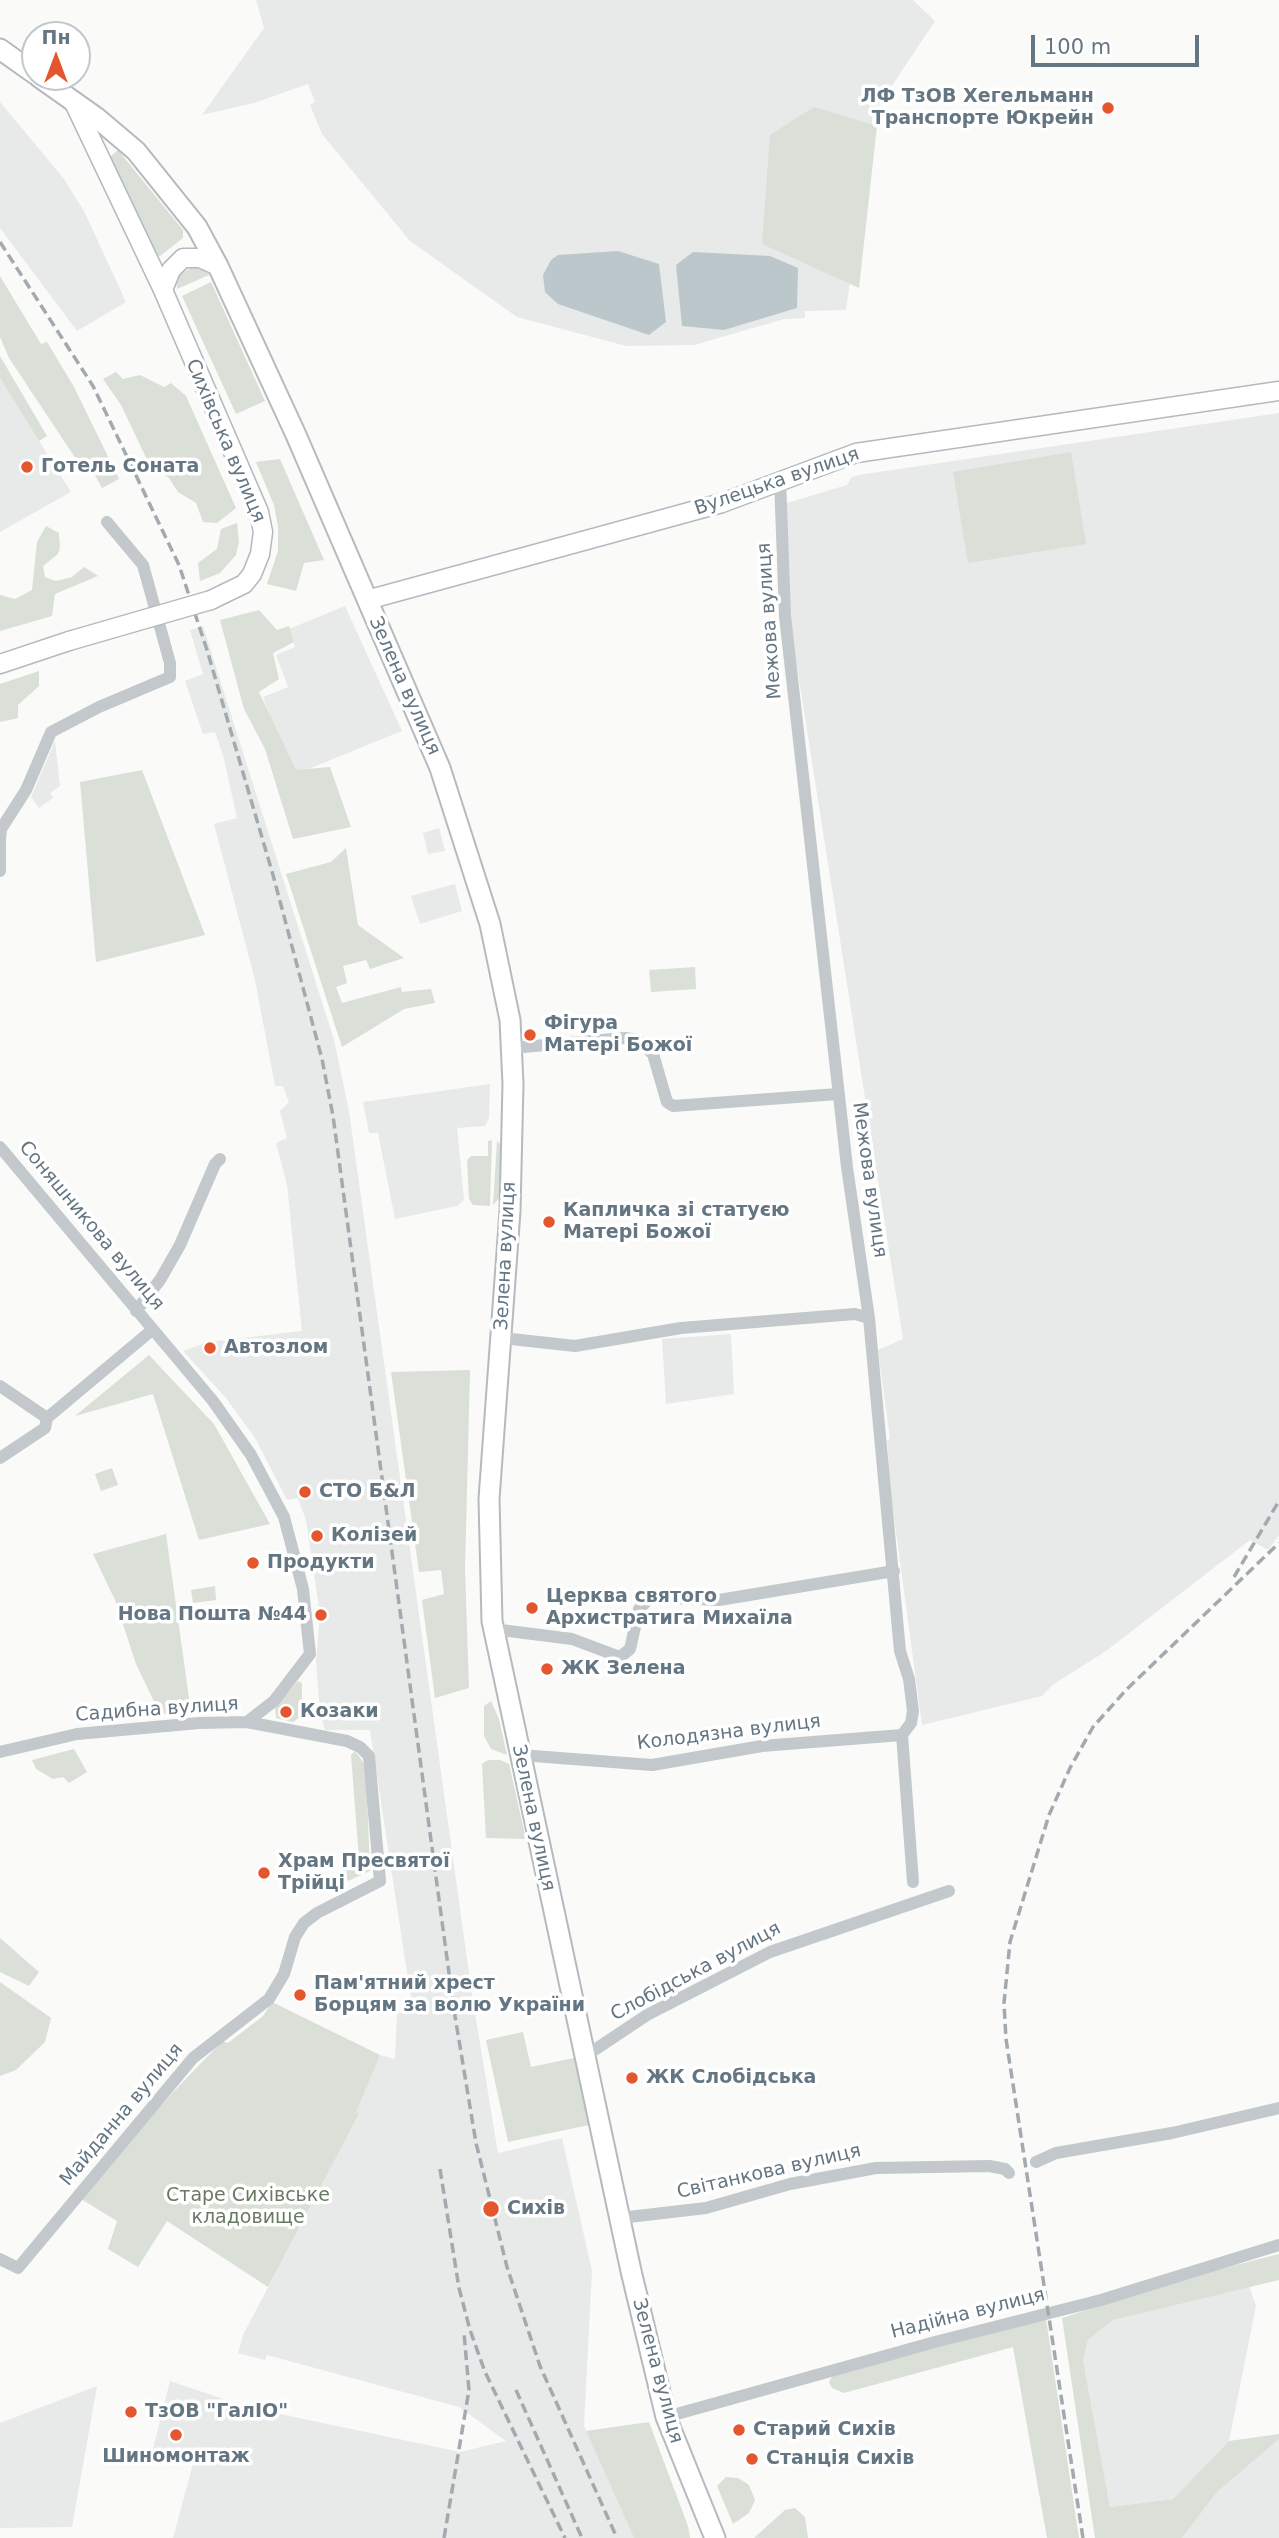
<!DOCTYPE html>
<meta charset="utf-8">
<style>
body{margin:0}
#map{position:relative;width:1279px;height:2538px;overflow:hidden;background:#fafaf8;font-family:"DejaVu Sans",sans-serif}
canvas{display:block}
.north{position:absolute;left:21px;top:21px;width:70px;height:70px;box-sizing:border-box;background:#fff;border:2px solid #c1c8cd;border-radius:50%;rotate:0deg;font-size:19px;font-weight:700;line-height:28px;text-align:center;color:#657683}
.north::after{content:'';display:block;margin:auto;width:24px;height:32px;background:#e4572e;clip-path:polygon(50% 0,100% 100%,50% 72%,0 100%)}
.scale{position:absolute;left:1031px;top:35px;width:168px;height:32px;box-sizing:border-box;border:4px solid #657683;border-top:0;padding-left:9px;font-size:21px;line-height:24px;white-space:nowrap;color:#657683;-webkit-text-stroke:5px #fff;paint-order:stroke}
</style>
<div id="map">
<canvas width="1279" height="2538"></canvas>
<div class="north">Пн</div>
<div class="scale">100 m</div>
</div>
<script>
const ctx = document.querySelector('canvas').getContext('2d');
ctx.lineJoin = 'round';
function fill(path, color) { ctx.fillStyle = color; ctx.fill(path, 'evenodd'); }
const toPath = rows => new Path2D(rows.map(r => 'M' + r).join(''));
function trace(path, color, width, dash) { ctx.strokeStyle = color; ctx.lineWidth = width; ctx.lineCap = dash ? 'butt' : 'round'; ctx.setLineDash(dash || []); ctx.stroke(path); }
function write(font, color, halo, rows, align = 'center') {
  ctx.font = font + ' "DejaVu Sans",sans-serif'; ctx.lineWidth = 7; ctx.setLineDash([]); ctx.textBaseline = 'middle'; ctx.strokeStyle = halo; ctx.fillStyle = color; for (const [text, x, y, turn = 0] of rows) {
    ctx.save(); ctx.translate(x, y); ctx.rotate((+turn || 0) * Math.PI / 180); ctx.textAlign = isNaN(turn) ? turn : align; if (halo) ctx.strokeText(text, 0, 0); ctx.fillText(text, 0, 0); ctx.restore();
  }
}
fill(toPath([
 [256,0,913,0,935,21,873,114,846,310,805,311,805,318,784,319,694,345,626,346,517,317,410,241,322,134,310,105,315,102,308,84,254,103,202,115,264,28],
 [0,102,64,179,84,211,126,302,77,331,0,228],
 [0,378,71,492,0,532],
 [1279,413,1279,1535,1268,1550,1250,1540,1106,1651,1054,1684,1042,1696,922,1725,891,1495,887,1440,890,1439,878,1350,903,1339,788,610,787,503,847,485,851,478,858,475],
 [345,606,402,731,291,776,263,697,288,687,276,655,295,647,289,629],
 [203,626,334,1040,349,1111,472,1995,498,2153,562,2138,592,2271,584,2426,634,2538,173,2538,194,2460,153,2449,170,2381,247,2407,460,2452,506,2441,459,2407,267,2355,265,2360,238,2353,243,2335,359,2114,355,2112,380,2055,395,2059,397,2013,413,2012,370,1730,325,1730,320,1713,316,1661,320,1614,306,1520,298,1498,287,1500,255,1438,226,1398,183,1351,208,1342,302,1331,287,1185,276,1143,287,1138,280,1111,289,1102,283,1086,275,1086,255,980,214,824,237,818,223,755,215,732,203,734,185,681,203,674,190,630],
 [55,741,60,786,50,793,53,798,39,808,31,797],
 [439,828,445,851,428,854,423,833],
 [455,884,462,911,420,924,411,896],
 [490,1084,489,1118,485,1126,457,1128,464,1200,457,1206,395,1219,378,1133,369,1133,363,1102],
 [731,1334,734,1394,666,1404,662,1339],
 [1249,2286,1256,2306,1229,2441,1173,2499,1110,2507,1083,2360,1088,2340,1113,2320],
 [97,2386,72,2527,0,2528,0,2423],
 [1279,2439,1279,2538,1182,2538,1217,2492]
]), '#e8e9e9');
fill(toPath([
 [814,107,877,126,859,288,762,244,770,135],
 [118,150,183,230,183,238,160,256,154,255,110,157],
 [193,266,206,269,209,275,177,289,177,277],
 [0,276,41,344,47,342,74,387,119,479,102,488,95,475,90,475,78,462,9,358,0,337],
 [211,282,265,401,236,414,182,296],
 [0,356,47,436,39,441,0,378],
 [116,372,123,379,140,375,164,387,171,383,186,396,236,508,217,523,203,522,196,503,178,492,169,478,150,466,121,405,103,379],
 [1071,452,1086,544,968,563,953,472],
 [280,459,324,560,304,563,296,591,267,584,278,551,278,527,274,505,256,462],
 [237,523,239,542,236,555,220,573,200,581,198,563,217,549,221,529],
 [46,526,59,533,60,547,58,554,43,566,45,577,56,581,72,577,84,567,98,576,55,594,52,616,0,631,0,595,15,599,32,590,37,542],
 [259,610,277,630,289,626,294,642,273,653,279,679,259,692,296,770,330,767,351,827,293,839,265,749,244,709,220,620],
 [39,671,39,686,18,705,18,718,0,722,0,684],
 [142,770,205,935,96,962,80,782],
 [346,848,358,925,404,958,370,969,366,960,343,966,347,983,336,987,342,1003,401,987,402,992,431,989,435,1003,404,1009,342,1047,286,874,331,862],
 [695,967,696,989,651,992,649,970],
 [492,1140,490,1206,473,1205,469,1199,467,1160,471,1156,488,1156,488,1141],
 [497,1141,501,1145,501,1196,493,1205],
 [149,1355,214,1424,270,1524,199,1540,153,1394,75,1416],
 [470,1370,465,1569,469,1688,435,1698,422,1600,444,1594,441,1570,419,1572,391,1372],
 [112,1468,118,1485,101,1491,95,1474],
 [166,1534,191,1712,160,1714,136,1664,115,1600,93,1554],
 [215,1586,216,1600,193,1603,191,1590],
 [298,1681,302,1683,302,1716,293,1722,276,1718,275,1708],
 [491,1701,499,1719,507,1755,491,1749,484,1736,484,1706],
 [74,1749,87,1772,69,1783,63,1777,53,1779,36,1769,32,1760],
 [355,1751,366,1766,370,1871,348,1881,343,1870,359,1859,351,1755],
 [488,1760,500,1760,509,1764,526,1839,486,1838,482,1764],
 [0,1938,39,1972,29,1986,0,1972],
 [0,1982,51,2018,45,2042,16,2070,0,2076],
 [272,2002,380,2055,356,2112,359,2114,268,2287,167,2221,138,2267,108,2249,117,2221,81,2199,134,2134,198,2066,223,2041,228,2043,263,2016],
 [523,2032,531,2067,574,2058,589,2125,508,2142,486,2040],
 [1279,2254,1279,2280,1113,2320,1088,2340,1083,2360,1110,2507,1173,2499,1229,2441,1279,2434,1279,2439,1217,2492,1182,2538,1095,2538,1062,2318,1181,2279],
 [1046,2319,1079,2538,1047,2538,1013,2347,844,2393,832,2388,829,2382,833,2375],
 [649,2422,688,2526,690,2538,634,2538,586,2431],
 [726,2477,738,2478,749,2485,755,2500,749,2513,733,2524,717,2486],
 [795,2508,805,2517,808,2538,754,2538,785,2510]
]), '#dadfd7');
fill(toPath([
 [618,251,659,264,666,322,649,335,558,304,545,292,543,275,551,260,558,255],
 [693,252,770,256,798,268,797,308,724,330,682,326,676,265]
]), '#bbc7cb');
const secondary = toPath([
 [74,103,163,290,259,512,263,532,260,554,252,574,244,584,211,600],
 [163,290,171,270,183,258,200,258,218,266],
 [367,600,722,503,856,453,1279,391],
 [0,664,69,641]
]);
const primary = toPath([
 [0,49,35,74],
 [39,77,97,118,136,151,197,227,218,266,296,435,440,768,490,924,510,1020,513,1084,510,1211,489,1499,492,1621,631,2271,666,2417,715,2538]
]);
trace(secondary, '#b3babf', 21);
trace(primary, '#b5babe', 23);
trace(toPath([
 [780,479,785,616,847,1167,869,1318,900,1651,909,1679,913,1711,911,1723,902,1735,913,1882],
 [0,839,1,829,26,790,51,732,99,707,170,677,170,663,143,565,107,522],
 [0,842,0,871],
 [512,1048,625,1038,637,1040,653,1054,667,1102,673,1106,838,1094],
 [0,1147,213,1401,251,1455,284,1517,303,1589,310,1654,274,1701,247,1722],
 [136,1311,160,1280,180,1245,215,1164,220,1159],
 [502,1338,575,1346,681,1328,855,1314,869,1318],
 [0,1386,47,1418],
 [0,1458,45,1428,47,1418,152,1330],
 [493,1629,572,1639,620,1657,630,1649,639,1609,651,1597,719,1600,894,1571],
 [0,1752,77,1734,199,1723,247,1722,347,1741,360,1747,369,1756,380,1881,317,1913,304,1923,295,1937,284,1974,269,1999,193,2058,18,2268,0,2259],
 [520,1755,652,1765,762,1746,902,1735],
 [584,2054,596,2049,647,2015,770,1952,949,1891],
 [1036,2162,1056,2153,1172,2133,1279,2108],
 [620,2218,706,2208,790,2184,876,2168,989,2166,1005,2169,1009,2173],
 [666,2417,935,2342,1101,2300,1279,2245]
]), '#c3c8cc', 12);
trace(secondary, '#fff', 18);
trace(primary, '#fff', 19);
trace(toPath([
 [0,242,93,386,179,565,207,650,273,875,322,1059,333,1116,454,2010,476,2143,507,2267,540,2366,617,2538],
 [1234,1577,1279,1501],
 [440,2169,459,2288,470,2330,485,2372,565,2538],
 [516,2390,582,2538],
 [444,2538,469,2390,464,2333],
 [1083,2538,1006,2039,1004,2003,1010,1942,1049,1815,1070,1768,1093,1727,1126,1690,1279,1543]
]), '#a2aab0', 3.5, [10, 5]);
const secondaryBridge = toPath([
 [69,641,211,600]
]);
trace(secondaryBridge, '#b3babf', 21, []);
trace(secondaryBridge, '#fff', 18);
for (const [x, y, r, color] of [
 [1108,108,7,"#e4572e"],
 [27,467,7,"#e4572e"],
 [530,1035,7,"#e4572e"],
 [549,1222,7,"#e4572e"],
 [210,1348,7,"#e4572e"],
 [305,1492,7,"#e4572e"],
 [317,1536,7,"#e4572e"],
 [253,1563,7,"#e4572e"],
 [532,1608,7,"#e4572e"],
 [321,1615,7,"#e4572e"],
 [547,1669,7,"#e4572e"],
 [286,1712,7,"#e4572e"],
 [264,1873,7,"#e4572e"],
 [300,1995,7,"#e4572e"],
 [632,2078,7,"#e4572e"],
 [491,2209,9,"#e4572e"],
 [131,2412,7,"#e4572e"],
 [739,2430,7,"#e4572e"],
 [176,2435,7,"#e4572e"],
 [752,2459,7,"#e4572e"]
]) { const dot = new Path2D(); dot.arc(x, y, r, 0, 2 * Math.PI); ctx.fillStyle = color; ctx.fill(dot); trace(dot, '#fff', 2.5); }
write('bold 19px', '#657683', '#fff', [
 ["ЛФ ТзОВ Хегельманн",1094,97,"right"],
 ["Транспорте Юкрейн",1094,119,"right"],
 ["Готель Соната",41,467],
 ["Фігура",544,1024],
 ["Матері Божої",544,1046],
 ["Капличка зі статуєю",563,1211],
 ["Матері Божої",563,1233],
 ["Автозлом",224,1348],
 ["СТО Б&Л",319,1492],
 ["Колізей",331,1536],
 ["Продукти",267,1563],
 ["Церква святого",546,1597],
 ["Архистратига Михаїла",546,1619],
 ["Нова Пошта №44",307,1615,"right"],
 ["ЖК Зелена",561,1669],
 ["Козаки",300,1712],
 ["Храм Пресвятої",278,1862],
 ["Трійці",278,1884],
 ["Пам'ятний хрест",314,1984],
 ["Борцям за волю України",314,2006],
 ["ЖК Слобідська",646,2078],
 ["Сихів",507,2209],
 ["ТзОВ \"ГалІО\"",145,2412],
 ["Старий Сихів",753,2430],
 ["Шиномонтаж",176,2457,"center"],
 ["Станція Сихів",766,2459]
], 'left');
write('19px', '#657683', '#fff', [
 ["Сихівська вулиця",225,441,67],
 ["Вулецька вулиця",777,482,-19],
 ["Межова вулиця",770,621,-94],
 ["Зелена вулиця",404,686,66],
 ["Межова вулиця",869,1180,82],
 ["Соняшникова вулиця",91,1226,50],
 ["Зелена вулиця",506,1256,-87],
 ["Садибна вулиця",157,1710,-4],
 ["Колодязна вулиця",729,1733,-7],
 ["Зелена вулиця",533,1818,78],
 ["Слобідська вулиця",696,1972,-28],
 ["Майданна вулиця",122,2115,-50],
 ["Світанкова вулиця",769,2172,-13],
 ["Надійна вулиця",968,2314,-14],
 ["Зелена вулиця",657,2371,75]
]);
write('19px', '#687a64', '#fff', [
 ["Старе Сихівське",248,2196],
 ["кладовище",248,2218]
]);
</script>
